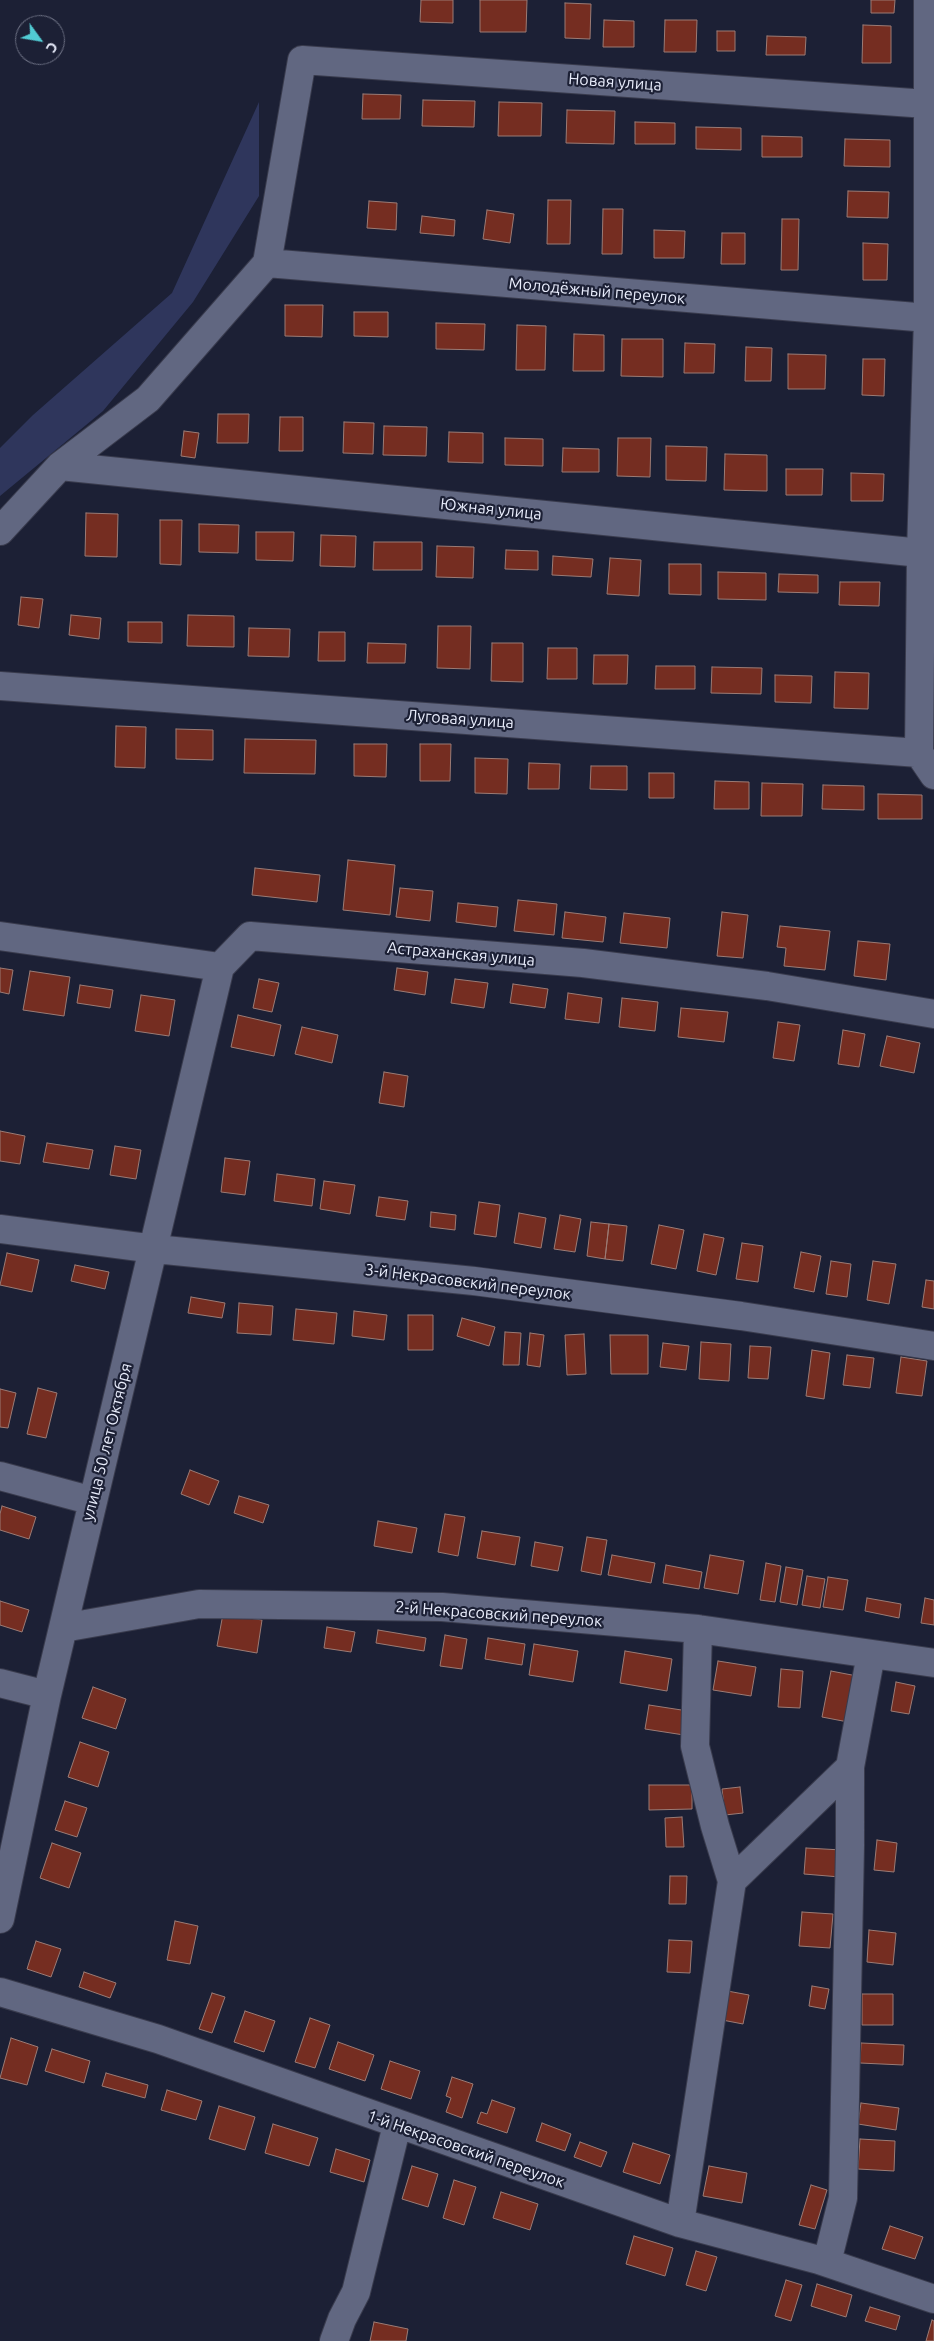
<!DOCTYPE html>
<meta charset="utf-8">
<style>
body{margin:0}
#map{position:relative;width:934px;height:2341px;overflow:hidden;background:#1c2035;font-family:Ubuntu,sans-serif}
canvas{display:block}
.north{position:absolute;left:15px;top:15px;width:50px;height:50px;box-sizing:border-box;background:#1c2035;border:1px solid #6e7285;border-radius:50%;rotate:122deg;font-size:14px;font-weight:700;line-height:20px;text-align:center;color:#e9edfc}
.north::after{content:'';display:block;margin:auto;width:18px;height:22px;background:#51ccd4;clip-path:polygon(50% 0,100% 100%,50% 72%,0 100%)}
</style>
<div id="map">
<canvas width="934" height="2341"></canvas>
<div class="north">С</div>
</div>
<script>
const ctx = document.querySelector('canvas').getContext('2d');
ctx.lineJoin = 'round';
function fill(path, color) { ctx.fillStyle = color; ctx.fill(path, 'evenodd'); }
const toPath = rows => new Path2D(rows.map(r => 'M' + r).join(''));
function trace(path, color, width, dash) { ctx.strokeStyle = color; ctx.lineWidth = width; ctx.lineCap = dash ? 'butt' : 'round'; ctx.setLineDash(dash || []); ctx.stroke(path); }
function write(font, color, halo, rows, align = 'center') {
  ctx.font = font + ' Ubuntu,sans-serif'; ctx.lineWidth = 4.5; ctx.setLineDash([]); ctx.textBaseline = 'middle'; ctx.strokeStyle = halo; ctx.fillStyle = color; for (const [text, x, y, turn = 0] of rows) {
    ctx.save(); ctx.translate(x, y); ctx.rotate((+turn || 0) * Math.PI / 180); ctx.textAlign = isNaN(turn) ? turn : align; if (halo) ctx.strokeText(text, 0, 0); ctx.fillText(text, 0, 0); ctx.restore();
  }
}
fill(toPath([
 [259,102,259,196,193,302,103,411,0,496,0,448,33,415,172,293]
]), '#2f365c');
const building = toPath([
 [421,0,453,0,453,23,420,22,421,0],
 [480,0,527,0,526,32,480,32,480,0],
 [871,0,895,0,894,13,871,13,871,0],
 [565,3,591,4,590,39,565,38,565,3],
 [604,20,634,21,634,47,603,47,604,20],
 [665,20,697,20,696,52,664,52,665,20],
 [863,25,891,26,891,63,862,63,863,25],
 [717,31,735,31,735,51,717,51,717,31],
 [767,36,806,37,805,55,766,55,767,36],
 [363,94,401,95,400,119,362,119,363,94],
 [423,100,475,101,474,127,422,126,423,100],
 [499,102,542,103,541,136,498,136,499,102],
 [567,110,615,111,614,144,566,143,567,110],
 [635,122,675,123,675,144,635,144,635,122],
 [696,127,741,128,741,150,696,149,696,127],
 [762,136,802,137,802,157,762,157,762,136],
 [845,139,890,140,890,167,844,166,845,139],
 [848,191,889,192,888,218,847,217,848,191],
 [548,200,571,200,570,244,547,244,548,200],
 [369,201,397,203,396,230,367,228,369,201],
 [603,209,623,209,622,254,602,254,603,209],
 [487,210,514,214,510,243,483,239,487,210],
 [422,216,455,220,454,236,420,233,422,216],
 [782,219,799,219,798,270,781,270,782,219],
 [654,230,685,231,684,258,654,258,654,230],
 [722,233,745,233,745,264,721,264,722,233],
 [863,243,888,244,887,280,863,280,863,243],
 [285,305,323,305,322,337,285,336,285,305],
 [354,312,388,312,388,337,354,336,354,312],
 [436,323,485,324,484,350,436,349,436,323],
 [517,325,546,326,545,370,516,370,517,325],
 [574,334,604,335,604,371,573,371,574,334],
 [622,339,663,339,663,377,621,376,622,339],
 [685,343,715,344,714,373,684,373,685,343],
 [746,347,772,348,771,381,745,381,746,347],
 [788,354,826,355,825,389,788,389,788,354],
 [863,359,885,359,884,396,862,395,863,359],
 [218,414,249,414,248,443,217,443,218,414],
 [280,417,303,417,303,451,279,451,280,417],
 [344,422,374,423,373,454,343,453,344,422],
 [384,426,427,427,426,456,383,455,384,426],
 [184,431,199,433,195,458,181,456,184,431],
 [449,432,483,433,483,463,448,462,449,432],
 [505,438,543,439,543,466,505,465,505,438],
 [618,438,651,438,650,477,617,476,618,438],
 [666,446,707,447,706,481,666,480,666,446],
 [563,448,599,449,599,472,562,472,563,448],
 [725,454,767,455,767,491,724,490,725,454],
 [786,469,823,469,822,495,786,495,786,469],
 [851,473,884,474,883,501,851,501,851,473],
 [86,513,118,514,117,557,85,556,86,513],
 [160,520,182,520,181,565,160,564,160,520],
 [199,524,239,525,238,553,199,552,199,524],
 [256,532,294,532,293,561,256,560,256,532],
 [321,535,356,536,355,567,320,566,321,535],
 [374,542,422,542,422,570,373,570,374,542],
 [437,546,474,547,473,578,436,577,437,546],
 [506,550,538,551,538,570,505,569,506,550],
 [553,556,593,559,591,577,552,575,553,556],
 [610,558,641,560,639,596,607,594,610,558],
 [669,564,701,564,701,595,669,594,669,564],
 [718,572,766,573,766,600,718,599,718,572],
 [779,574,818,575,818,593,778,592,779,574],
 [840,582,880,582,879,606,839,605,840,582],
 [21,597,43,599,39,628,18,625,21,597],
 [71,615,101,618,99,639,69,635,71,615],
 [188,615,234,616,234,647,187,646,188,615],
 [128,622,162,622,162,643,128,642,128,622],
 [438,626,471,626,470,669,437,668,438,626],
 [249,628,290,629,289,657,248,656,249,628],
 [319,632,345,632,345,661,318,661,319,632],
 [368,643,406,644,405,663,367,663,368,643],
 [492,643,523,643,523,682,491,681,492,643],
 [548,648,577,648,577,679,547,679,548,648],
 [594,655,628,655,627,684,593,684,594,655],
 [656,666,695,666,695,689,655,689,656,666],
 [712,667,762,668,761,694,711,693,712,667],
 [835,672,869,673,868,709,834,708,835,672],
 [775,675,812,676,811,703,775,702,775,675],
 [116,726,146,727,145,768,115,767,116,726],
 [176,729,213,730,213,760,176,759,176,729],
 [245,739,316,740,315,774,244,773,245,739],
 [354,744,387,744,386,777,354,776,354,744],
 [420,744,451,744,450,781,420,781,420,744],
 [475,758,508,759,507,794,475,793,475,758],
 [529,763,560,764,559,789,528,789,529,763],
 [591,766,627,766,627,790,590,789,591,766],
 [649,773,674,773,674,798,649,798,649,773],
 [715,781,749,782,749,809,714,809,715,781],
 [762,783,803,784,802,816,761,816,762,783],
 [823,785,864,786,864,810,822,809,823,785],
 [878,794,922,795,922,819,878,819,878,794],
 [348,860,395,865,390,915,343,910,348,860],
 [255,868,320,875,317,902,252,895,255,868],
 [400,888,433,891,430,921,396,917,400,888],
 [518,900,557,904,554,935,514,931,518,900],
 [458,903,498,907,496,927,456,922,458,903],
 [565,912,606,917,603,942,562,938,565,912],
 [722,912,748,915,743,958,717,956,722,912],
 [624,913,670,918,667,948,620,943,624,913],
 [780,926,830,931,825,970,784,966,786,948,777,947,780,926],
 [858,941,890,944,886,980,854,976,858,941],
 [0,968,13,970,9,994,0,992,0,968],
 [397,968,428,972,425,995,394,990,397,968],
 [30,971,70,977,64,1016,23,1010,30,971],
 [259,979,279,983,272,1012,253,1008,259,979],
 [455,979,488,983,484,1008,451,1003,455,979],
 [513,984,548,989,545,1008,510,1003,513,984],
 [80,985,113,990,110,1008,77,1003,80,985],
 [568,993,602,998,599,1023,565,1019,568,993],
 [141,995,175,1000,169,1036,135,1031,141,995],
 [622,998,658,1002,655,1031,619,1027,622,998],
 [681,1008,728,1012,724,1042,678,1037,681,1008],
 [238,1015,281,1025,274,1056,231,1047,238,1015],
 [778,1022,800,1025,794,1061,773,1058,778,1022],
 [302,1027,338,1035,332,1063,295,1054,302,1027],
 [843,1030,865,1034,859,1067,838,1064,843,1030],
 [887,1036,920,1043,914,1073,880,1066,887,1036],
 [384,1072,408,1076,404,1107,379,1103,384,1072],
 [0,1131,25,1136,20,1164,0,1161,0,1131],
 [47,1143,93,1150,89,1169,43,1162,47,1143],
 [115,1146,141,1150,136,1179,110,1175,115,1146],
 [225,1158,250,1161,245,1195,221,1192,225,1158],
 [277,1174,315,1179,312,1206,274,1201,277,1174],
 [324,1181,355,1185,350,1214,320,1209,324,1181],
 [379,1197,408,1201,405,1220,376,1216,379,1197],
 [479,1202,500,1205,496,1237,474,1234,479,1202],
 [431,1212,456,1215,455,1230,430,1227,431,1212],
 [519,1213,546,1218,541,1248,514,1243,519,1213],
 [560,1215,581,1219,575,1252,554,1249,560,1215],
 [591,1222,609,1224,605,1259,587,1256,591,1222],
 [609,1224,627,1226,623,1261,605,1259,609,1224],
 [659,1225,684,1230,676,1269,651,1264,659,1225],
 [704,1234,724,1238,716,1275,697,1271,704,1234],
 [742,1243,763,1246,758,1282,736,1279,742,1243],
 [801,1252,821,1256,814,1292,794,1288,801,1252],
 [7,1253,39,1260,32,1292,0,1285,7,1253],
 [831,1261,851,1264,847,1297,826,1294,831,1261],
 [873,1261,896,1264,889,1304,867,1300,873,1261],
 [75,1265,109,1272,105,1289,71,1281,75,1265],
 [926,1280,934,1281,934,1309,922,1307,926,1280],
 [191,1297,225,1303,222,1318,188,1313,191,1297],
 [239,1303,273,1306,271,1335,237,1333,239,1303],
 [296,1309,337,1313,334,1344,293,1340,296,1309],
 [354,1311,387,1315,384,1340,352,1336,354,1311],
 [408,1315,433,1315,433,1350,408,1350,408,1315],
 [462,1318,495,1327,489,1346,457,1336,462,1318],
 [505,1332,521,1333,519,1365,503,1365,505,1332],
 [530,1333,544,1335,540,1367,527,1365,530,1333],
 [584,1334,586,1374,567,1375,565,1335,584,1334],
 [610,1335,648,1335,648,1374,611,1374,610,1335],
 [701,1342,731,1344,729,1381,699,1379,701,1342],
 [663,1343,689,1346,686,1370,660,1367,663,1343],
 [750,1346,771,1347,768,1379,748,1378,750,1346],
 [812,1350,830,1353,824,1399,806,1396,812,1350],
 [847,1355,874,1358,870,1388,843,1385,847,1355],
 [901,1357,927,1361,922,1396,896,1393,901,1357],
 [38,1388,57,1393,46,1438,27,1434,38,1388],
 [0,1389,16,1393,8,1428,0,1427,0,1389],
 [190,1470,219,1481,209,1505,181,1494,190,1470],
 [239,1496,269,1505,263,1523,234,1513,239,1496],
 [2,1506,36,1517,29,1539,0,1530,0,1514,2,1506],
 [445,1514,465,1517,458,1556,438,1552,445,1514],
 [378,1521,417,1528,412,1553,374,1546,378,1521],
 [482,1531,520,1537,515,1565,477,1558,482,1531],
 [587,1537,607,1540,601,1575,581,1571,587,1537],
 [535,1542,563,1547,558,1571,531,1566,535,1542],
 [612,1555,655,1563,651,1583,608,1575,612,1555],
 [710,1555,744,1561,738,1594,704,1588,710,1555],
 [766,1563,781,1566,775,1602,760,1600,766,1563],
 [666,1565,702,1572,699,1589,663,1583,666,1565],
 [786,1567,803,1570,797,1605,780,1602,786,1567],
 [807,1576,825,1579,820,1608,802,1605,807,1576],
 [828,1577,848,1580,843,1610,823,1607,828,1577],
 [867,1598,901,1604,899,1618,865,1611,867,1598],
 [925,1598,934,1600,934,1625,921,1623,925,1598],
 [0,1601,29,1610,22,1632,0,1625,0,1601],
 [223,1614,262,1620,257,1653,217,1646,223,1614],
 [327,1627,355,1632,351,1652,324,1648,327,1627],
 [378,1630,426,1638,424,1651,376,1643,378,1630],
 [445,1635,467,1639,462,1669,440,1666,445,1635],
 [488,1638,525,1644,522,1665,485,1659,488,1638],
 [534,1644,578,1651,573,1682,529,1675,534,1644],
 [625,1651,672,1659,667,1691,620,1683,625,1651],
 [718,1661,756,1667,751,1696,713,1690,718,1661],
 [781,1669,803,1671,800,1708,778,1707,781,1669],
 [831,1671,857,1676,848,1722,822,1717,831,1671],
 [896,1682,915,1686,909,1714,891,1711,896,1682],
 [93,1687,126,1699,116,1729,82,1718,93,1687],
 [649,1705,688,1711,684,1735,645,1729,649,1705],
 [80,1742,109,1752,98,1787,68,1777,80,1742],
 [649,1785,692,1785,692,1809,649,1810,649,1785],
 [740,1787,743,1813,725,1815,722,1789,740,1787],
 [65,1801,87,1808,77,1837,55,1830,65,1801],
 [682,1817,684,1847,666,1847,665,1818,682,1817],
 [877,1840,897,1843,894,1872,874,1870,877,1840],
 [52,1843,81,1853,69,1888,40,1878,52,1843],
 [806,1848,842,1850,840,1877,804,1874,806,1848],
 [670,1876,687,1876,686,1904,669,1904,670,1876],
 [802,1912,833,1914,830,1948,799,1946,802,1912],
 [175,1921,198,1926,190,1964,167,1960,175,1921],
 [869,1930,896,1933,893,1965,867,1962,869,1930],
 [669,1940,692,1941,690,1973,667,1972,669,1940],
 [36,1941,61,1949,51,1977,27,1969,36,1941],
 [84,1972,116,1983,110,1998,79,1987,84,1972],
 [812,1986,829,1989,825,2009,809,2006,812,1986],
 [722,1990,749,1995,743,2024,717,2019,722,1990],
 [212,1993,225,1997,212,2033,199,2029,212,1993],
 [862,1994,893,1994,893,2025,862,2025,862,1994],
 [245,2011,275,2021,264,2052,234,2042,245,2011],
 [310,2018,330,2025,315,2068,295,2062,310,2018],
 [11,2038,38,2047,27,2085,0,2078,11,2038],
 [338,2042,374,2055,365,2081,329,2069,338,2042],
 [861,2043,904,2045,903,2065,860,2063,861,2043],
 [52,2049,90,2061,84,2083,45,2071,52,2049],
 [390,2061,420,2071,411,2099,381,2089,390,2061],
 [106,2073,148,2085,145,2098,102,2086,106,2073],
 [452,2077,473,2084,462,2118,446,2112,451,2098,446,2096,452,2077],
 [167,2090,202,2101,196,2120,161,2110,167,2090],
 [492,2100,515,2108,507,2133,477,2123,481,2112,487,2114,492,2100],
 [861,2103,899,2108,896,2130,858,2124,861,2103],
 [219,2106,255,2117,245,2150,209,2139,219,2106],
 [542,2123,571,2134,565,2151,536,2141,542,2123],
 [273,2124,318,2138,309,2166,265,2153,273,2124],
 [860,2139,895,2141,894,2171,858,2169,860,2139],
 [580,2142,607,2152,601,2167,574,2157,580,2142],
 [633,2143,670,2155,660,2184,623,2172,633,2143],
 [336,2149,370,2160,364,2182,330,2172,336,2149],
 [412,2166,438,2174,428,2207,402,2199,412,2166],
 [709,2166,747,2173,742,2203,703,2196,709,2166],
 [454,2180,476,2187,464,2225,443,2218,454,2180],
 [811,2185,827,2190,815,2229,799,2225,811,2185],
 [501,2192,538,2204,530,2230,493,2218,501,2192],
 [890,2226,923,2237,915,2259,882,2249,890,2226],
 [634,2236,673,2248,665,2276,626,2264,634,2236],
 [696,2251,717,2257,706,2291,686,2285,696,2251],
 [786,2280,802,2285,791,2321,775,2316,786,2280],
 [817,2284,852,2295,846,2317,811,2306,817,2284],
 [870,2307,900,2316,896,2330,865,2321,870,2307],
 [932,2320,934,2321,934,2341,926,2341,932,2320],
 [374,2322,408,2329,406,2341,370,2341,374,2322]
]);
fill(building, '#752d21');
trace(building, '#9b7b75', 1);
const minor = toPath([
 [928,0,928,318,921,553,919,753,934,775],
 [267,263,928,318],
 [60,466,921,553],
 [0,531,60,466,148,399,267,263,302,60,927,104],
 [0,686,919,753],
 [0,936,220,967,250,936,583,963,767,986,934,1014],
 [0,1229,155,1249,474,1281,741,1316,934,1346],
 [0,1476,93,1501],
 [63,1628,199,1604,442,1607,698,1629,934,1663],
 [0,1683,47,1695],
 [732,1881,850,1767,871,1654],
 [0,1919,47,1695,220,967],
 [0,1992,158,2039,680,2223,819,2260,934,2299],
 [680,2223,732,1881,715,1826,695,1746,698,1629],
 [827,2262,843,2198,850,1845,850,1767],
 [334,2341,342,2319,356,2292,397,2125]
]);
trace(minor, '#393b4d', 30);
trace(minor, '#616781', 28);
write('16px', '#e9edfc', '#1c2035', [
 ["Новая улица",615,82,4],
 ["Молодёжный переулок",597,291,5],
 ["Южная улица",491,509,6],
 ["Луговая улица",460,719,4],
 ["Астраханская улица",461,954,5],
 ["3-й Некрасовский переулок",468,1282,7],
 ["улица 50 лет Октября",107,1442,-76],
 ["2-й Некрасовский переулок",499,1614,4],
 ["1-й Некрасовский переулок",466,2149,19]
]);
</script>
